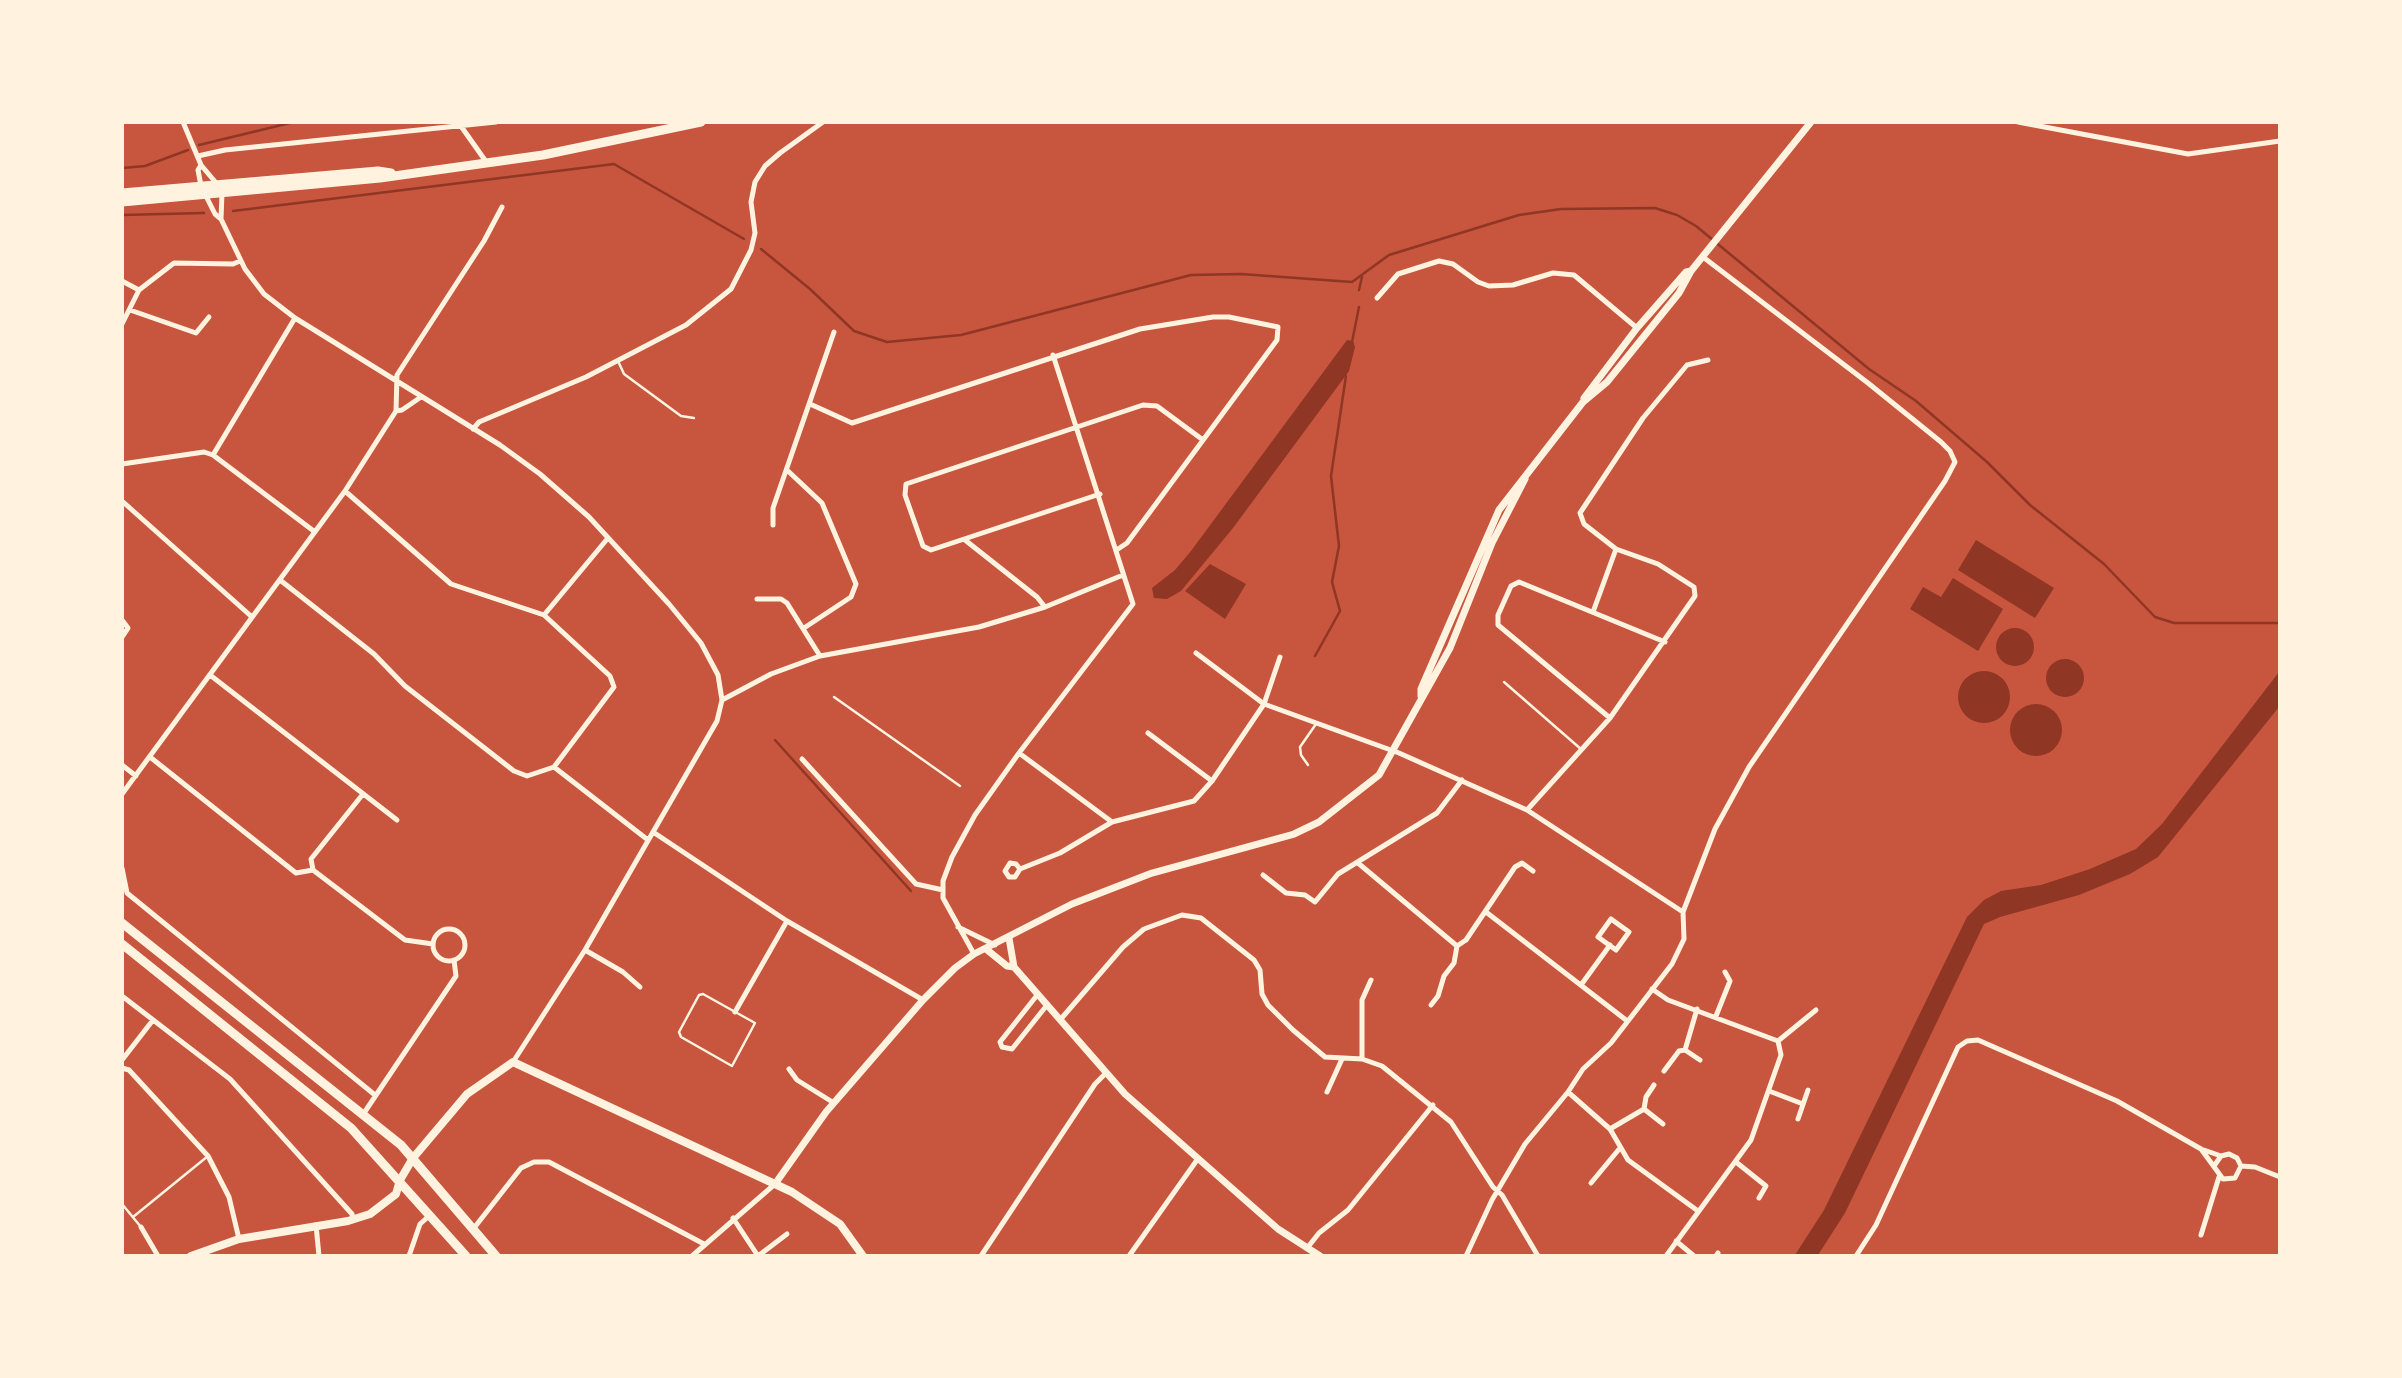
<!DOCTYPE html>
<style>
body{margin:0}
#map{position:relative;width:2402px;height:1378px;overflow:hidden;background:#c8553d;font-family:"Exo 2",sans-serif}
canvas{display:block}
.frame{position:absolute;inset:0;border:124px solid #fff3e0;pointer-events:none}
</style>
<div id="map">
<canvas width="2402" height="1378"></canvas>
<div class="frame"></div>
</div>
<script>
const ctx = document.querySelector('canvas').getContext('2d');
ctx.lineJoin = 'round';
function fill(path, color) { ctx.fillStyle = color; ctx.fill(path, 'evenodd'); }
const toPath = rows => new Path2D(rows.map(r => 'M' + r).join(''));
function trace(path, color, width, dash) { ctx.strokeStyle = color; ctx.lineWidth = width; ctx.lineCap = dash ? 'butt' : 'round'; ctx.setLineDash(dash || []); ctx.stroke(path); }
fill(toPath([
 [1347,340,1353,341,1355,347,1349,371,1233,528,1181,591,1167,599,1154,598,1152,588,1175,570,1191,551],
 [1976,540,2054,588,2035,618,1958,570],
 [1210,564,1246,584,1225,619,1185,591],
 [1953,578,2003,609,1978,651,1910,609,1923,587,1941,597],
 '1996 647a19 19 0 1 1 38 0a19 19 0 1 1-38 0Z',
 '2046 678a19 19 0 1 1 38 0a19 19 0 1 1-38 0Z',
 '1958 697a26 26 0 1 1 52 0a26 26 0 1 1-52 0Z',
 [2279,672,2279,707,2158,857,2130,874,2079,895,2000,917,1984,924,1845,1213,1818,1255,1795,1255,1824,1210,1967,917,1984,900,2001,891,2041,885,2090,869,2136,849,2162,824],
 '2010 730a26 26 0 1 1 52 0a26 26 0 1 1-52 0Z'
]), '#8f3625');
trace(toPath([
 [199,145,294,122],
 [122,168,145,166,188,150],
 [233,211,614,164,744,239],
 [122,215,204,213],
 [761,249,810,289,854,331,887,342,961,335,1191,275,1241,274,1352,282,1389,255,1519,215,1561,209,1655,208,1677,215,1696,226,1869,369,1916,401,1987,462,2030,505,2104,564,2155,617,2174,623,2280,623],
 [1359,290,1362,277],
 [1352,342,1359,307],
 [1315,656,1340,611,1332,582,1339,546,1331,476,1346,376],
 [775,740,911,891]
]), '#8f3625', 2.5);
trace(toPath([
 [618,361,624,374,681,416,694,418],
 [1504,682,1582,750],
 [834,697,960,786],
 [1308,765,1301,755,1300,747,1316,724],
 [703,994,755,1023,732,1066,681,1037,679,1032,699,995,703,994],
 [122,1204,141,1227],
 [133,1217,208,1156]
]), '#fff3e0', 2.5);
trace(toPath([
 [183,122,201,165,217,184],
 [458,122,487,163],
 [2018,122,2188,154,2280,141],
 [198,156,225,150,496,122],
 [201,165,198,170,201,186],
 [206,196,215,214,221,219,245,269,264,294,295,318,500,445,540,474,589,517,669,604,701,643,718,675,722,700,717,721,585,950,513,1062],
 [221,219,222,193],
 [122,281,139,290],
 [1377,298,1398,274,1439,261,1453,264,1478,282,1489,286,1513,285,1553,273,1574,275,1637,328],
 [130,310,196,333,209,317],
 [122,324,139,290,174,263,233,264,240,261],
 [810,404,852,423,1140,329,1213,317,1229,317,1278,327,1277,340,1127,543,1118,549],
 [396,411,402,410,421,397],
 [473,429,479,422,586,377,686,325,731,289,751,250,755,233,751,202,755,182,765,166,780,153,823,122],
 [213,455,295,318],
 [122,464,204,452,213,455,315,532],
 [788,471,822,503,856,584,851,597,804,628],
 [345,491,451,584,544,615],
 [1100,494,931,550,923,546,905,495,906,484,1143,405,1157,406,1203,440],
 [122,501,252,617],
 [773,525,773,508,834,332],
 [608,538,544,615,610,676,614,687,554,767,648,840],
 [965,540,1037,597,1045,607],
 [280,580,374,654,405,686,514,771,527,776,554,767],
 [757,599,781,599,787,603,820,656],
 [1593,612,1616,549],
 [122,620,128,628,122,637],
 [1196,653,1264,704,1399,753,1527,810,1683,912],
 [210,675,397,820],
 [722,700,771,674,820,656,979,627,1045,607,1123,575],
 [1610,718,1498,625,1498,615,1511,586,1519,582,1665,642],
 [1148,733,1212,781],
 [1019,753,1112,822,1194,801,1212,781,1264,704,1280,657],
 [150,757,296,873,313,870,405,940,433,944],
 [802,759,916,884,943,890],
 [122,765,136,776],
 [122,794,345,491,396,411,397,375,484,241,502,207],
 [1527,810,1610,718,1695,596,1694,587,1658,564,1616,549,1584,524,1580,513,1643,418,1687,365,1708,360],
 [653,832,787,921,923,1000],
 [1358,863,1457,946,1466,940,1515,867,1522,863,1533,871],
 [122,868,127,893,375,1095],
 [1020,869,1016,864,1010,863,1005,871,1009,877,1015,877,1020,869,1060,853,1112,822],
 [313,870,311,859,363,794],
 [1263,875,1286,893,1305,895,1315,902,1338,874,1437,813,1462,780],
 [1486,912,1626,1020],
 [1683,912,1715,829,1749,767,1945,481,1955,462,1950,451,1941,442,1868,383,1703,257],
 [1611,919,1629,932,1616,950,1598,937,1611,919],
 [958,927,995,945],
 '433 945a16 16 0 1 1 32 0a16 16 0 1 1-32 0Z',
 [585,950,623,972,640,987],
 [974,954,943,898,943,881,952,857,975,815,1019,753,1133,604,1053,355],
 [1581,985,1610,945],
 [1652,989,1668,1000,1778,1041,1781,1055,1751,1140,1666,1256],
 [1038,994,1000,1042,1002,1047,1012,1049,1047,1005],
 [122,996,230,1079,352,1214,353,1220],
 [1431,1005,1438,996,1444,976,1454,963,1457,946],
 [735,1012,787,921],
 [1716,1016,1730,981,1725,972],
 [1060,1020,1123,947,1144,929,1182,915,1201,918,1254,960,1260,970,1262,994,1268,1005,1293,1030,1325,1057,1362,1059,1382,1066,1451,1122,1493,1187,1502,1195,1538,1256],
 [1778,1041,1816,1010],
 [1685,1050,1700,1060],
 [1362,1059,1362,1000,1371,980],
 [122,1060,153,1020],
 [122,1068,129,1070,208,1156,229,1197,239,1239],
 [789,1069,797,1080,834,1103],
 [1664,1071,1679,1051,1685,1050,1697,1009],
 [1769,1091,1803,1104],
 [1327,1092,1342,1059],
 [1568,1092,1610,1129,1628,1160,1698,1211],
 [1644,1109,1646,1097,1654,1085],
 [1644,1109,1663,1124],
 [364,1113,456,976,454,960],
 [1798,1119,1808,1090],
 [1610,1129,1644,1109],
 [2201,1149,2223,1179,2235,1178,2241,1166,2237,1158,2229,1154,2221,1156,2214,1166],
 [1736,1162,1766,1186,1759,1198],
 [2241,1166,2255,1167,2280,1177],
 [1591,1183,1620,1148],
 [733,1218,758,1256],
 [316,1225,319,1256],
 [141,1227,158,1256],
 [474,1228,521,1168,534,1162,549,1162,704,1244],
 [2201,1235,2219,1177],
 [1676,1241,1694,1256],
 [1308,1247,1319,1233,1348,1210,1433,1105],
 [409,1256,420,1224,429,1216],
 [692,1256,775,1184],
 [758,1256,787,1234],
 [981,1256,1095,1084,1106,1073],
 [1129,1256,1197,1160],
 [1466,1256,1492,1200,1525,1144,1568,1092,1583,1069,1611,1043,1672,964,1684,939,1683,912],
 [1716,1256,1718,1253],
 [1856,1256,1876,1225,1958,1047,1967,1041,1978,1040,2117,1101,2201,1149,2221,1156]
]), '#fff3e0', 5);
trace(toPath([
 [1584,398,1637,328,1686,272,1691,271,1811,122],
 [1421,696,1421,689,1499,510,1583,402,1607,382,1679,293,1691,271],
 [1009,938,1014,967,1125,1094,1278,1229,1320,1256],
 [986,949,1007,966,1014,967],
 [775,1184,826,1112,923,1000,955,968,974,954,1072,904,1152,873,1294,834,1319,822,1379,775,1450,648,1492,543,1525,479]
]), '#fff3e0', 7);
trace(toPath([
 [191,1256,239,1239,348,1221,370,1214,396,1194,400,1180,413,1158,467,1094,513,1062,792,1192,840,1224,863,1256]
]), '#fff3e0', 8);
trace(toPath([
 [122,193,378,171,391,173],
 [122,202,380,178,543,155,701,122],
 [122,923,401,1145,496,1256],
 [122,944,351,1128,466,1256]
]), '#fff3e0', 9);
</script>
